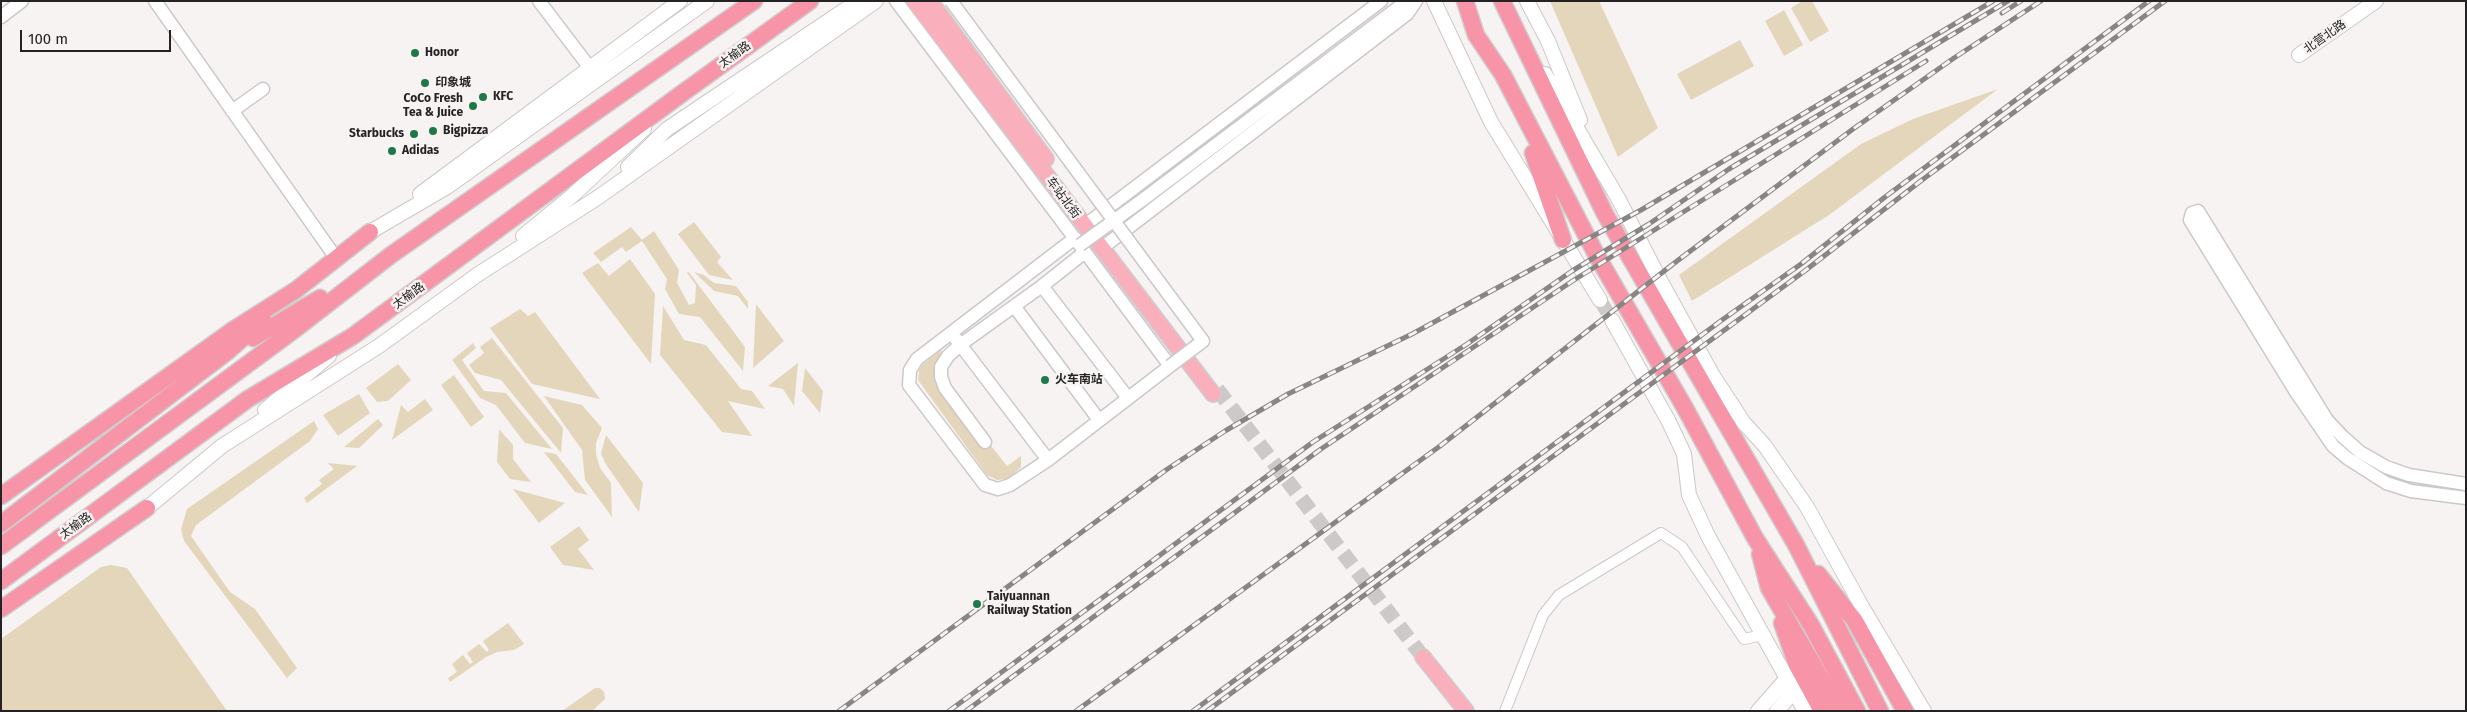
<!DOCTYPE html>
<meta charset="utf-8">
<style>
body{margin:0}
#map{position:relative;width:2467px;height:712px;overflow:hidden;background:#f7f3f2;font-family:"Fira Sans",sans-serif}
canvas{display:block}
.frame{position:absolute;inset:0;border:2px solid #242222;pointer-events:none}
.scale{position:absolute;left:20px;top:30px;width:151px;height:22px;box-sizing:border-box;border:2px solid #242222;border-top:0;padding-left:6px;font-size:15px;line-height:18px;white-space:nowrap;color:#242222;-webkit-text-stroke:4px #f7f3f2;paint-order:stroke}
</style>
<div id="map">
<canvas width="2467" height="712"></canvas>
<div class="frame"></div>
<div class="scale">100 m</div>
</div>
<script>
const ctx = document.querySelector('canvas').getContext('2d');
ctx.lineJoin = 'round';
function fill(path, color) { ctx.fillStyle = color; ctx.fill(path, 'evenodd'); }
const toPath = rows => new Path2D(rows.map(r => 'M' + r).join(''));
function trace(path, color, width, dash) { ctx.strokeStyle = color; ctx.lineWidth = width; ctx.lineCap = dash ? 'butt' : 'round'; ctx.setLineDash(dash || []); ctx.stroke(path); }
function write(font, color, halo, rows, align = 'center') {
  ctx.font = font + ' "Fira Sans","Noto Sans SC",sans-serif'; ctx.lineWidth = 5; ctx.setLineDash([]); ctx.textBaseline = 'middle'; ctx.strokeStyle = halo; ctx.fillStyle = color; for (const [text, x, y, turn = 0] of rows) {
    ctx.save(); ctx.translate(x, y); ctx.rotate((+turn || 0) * Math.PI / 180); ctx.textAlign = isNaN(turn) ? turn : align; if (halo) ctx.strokeText(text, 0, 0); ctx.fillText(text, 0, 0); ctx.restore();
  }
}
fill(toPath([
 [1550,1,1599,1,1658,128,1618,157],
 [1802,1,1812,1,1829,31,1810,42,1791,8],
 [1784,10,1803,45,1784,56,1765,21],
 [1740,40,1754,66,1691,100,1677,74],
 [1998,89,1829,215,1692,301,1679,275,1861,144,1913,119],
 [694,222,721,257,717,262,733,280,709,275,678,234],
 [631,227,642,240,654,231,679,270,677,283,689,305,695,303,696,285,687,273,688,271,745,347,743,371,700,317,679,314,665,289,667,279,642,241,626,252,622,247,601,262,593,253],
 [630,259,655,294,651,364,582,273,598,263,609,276],
 [694,272,704,275,714,283,736,286,748,302,748,309,738,296,714,291],
 [756,304,784,341,753,368],
 [663,306,684,340,706,345,741,389,752,391,765,409,728,401,752,436,722,432,660,355],
 [520,309,528,316,535,312,600,399,532,384,490,328],
 [492,338,563,428,561,453,501,380,475,373,469,365,484,353,480,347],
 [473,343,476,348,462,360,484,391,506,393,552,449,525,443,496,405,480,398,452,360],
 [941,350,943,354,935,374,936,383,941,392,988,442,1007,466,1021,456,1021,467,1009,479,997,480,987,475,918,380,919,370,922,365],
 [798,363,794,406,783,389,768,386],
 [398,364,411,380,388,401,377,402,366,388],
 [805,368,823,391,820,413,802,391],
 [454,375,484,417,471,427,441,385],
 [359,394,370,413,338,436,323,415],
 [544,396,582,405,602,428,596,443,596,454,600,468,611,483,612,517,585,480,582,450],
 [425,399,433,410,392,440,401,405,408,412],
 [378,419,383,425,359,448,344,447],
 [314,421,318,429,310,441,196,525,191,536,230,592,255,609,297,668,287,678,184,541,181,529,187,509],
 [499,429,513,445,513,459,531,482,510,479,497,462],
 [606,435,643,483,639,512,605,463,601,453],
 [544,452,556,454,588,495,575,492],
 [328,463,357,466,307,503,304,498,322,484,319,480,334,469],
 [513,489,565,503,539,523],
 [579,526,589,540,578,549,594,570,563,565,550,547],
 [111,565,127,568,227,711,1,711,1,639,101,567],
 [508,623,524,644,514,650,497,652,486,657,450,682,448,678,457,672,452,664,463,655,470,664,473,662,467,653,479,644,487,652,489,650,483,641],
 [595,688,600,688,604,692,605,699,592,711,562,711]
]), '#e4d6bb');
trace(toPath([
 [1600,300,1612,320]
]), '#cdc9c8', 14, [14, 7]);
trace(toPath([
 [1217,389,1423,657]
]), '#cdc9c8', 15, [15, 8]);
const minor = toPath([
 [1505,711,1543,615,1559,595,1661,533,1682,547,1744,639,1763,635]
]);
const tertiary = toPath([
 [155,1,336,258],
 [539,1,590,68],
 [896,1,1085,252,1170,366,1048,460,1010,485,998,489,985,485,909,385,910,370,917,359,1075,238],
 [1,17,22,1],
 [232,111,263,89],
 [1141,201,1407,1],
 [1084,226,1381,1],
 [1102,248,1407,14,1416,1],
 [1042,286,1085,252],
 [1014,306,1099,420],
 [956,339,1048,460],
 [985,442,945,388,941,377,941,367,948,356,960,345,1042,286,1128,398],
 [2466,484,2409,475,2386,467,2360,452,2342,436,2327,420,2198,211,2192,213,2190,220,2296,392,2333,446,2347,458,2386,483,2411,491,2466,498]
]);
const secondary = toPath([
 [1434,1,1491,122,1600,300],
 [1527,1,1548,41,1580,120],
 [2299,55,2376,1],
 [1545,74,1618,198,1661,282,1712,374,1744,423,1765,446,1807,507,1861,605,1924,711],
 [628,167,667,129,858,1],
 [420,194,680,1],
 [370,232,447,187,707,1],
 [523,236,573,195,644,129],
 [1612,320,1669,422,1684,454,1689,495,1708,536,1805,711],
 [265,410,329,356],
 [147,508,222,446,379,346,477,275,597,198,876,1],
 [1758,711,1787,678],
 [1777,711,1794,691]
]);
const primary = toPath([
 [914,1,1213,394],
 [930,1,1046,159],
 [1423,657,1466,711]
]);
const trunk = toPath([
 [1465,1,1476,35,1503,75,1597,256,1685,408,1755,538,1811,625,1857,711],
 [1502,1,1605,214,1796,545,1880,711],
 [1533,153,1563,240],
 [253,338,320,298],
 [1,496,233,330,296,290,370,232],
 [1,524,227,352,263,320],
 [1,546,298,327,391,255,754,1],
 [1760,554,1769,588,1840,711],
 [1818,574,1855,621,1905,711],
 [1,581,248,399,353,336,684,92,810,1],
 [1,609,147,508],
 [1782,623,1797,665,1822,711]
]);
trace(minor, '#ccc8c7', 12);
trace(tertiary, '#ccc8c7', 15);
trace(secondary, '#ccc8c7', 16);
trace(primary, '#cfcece', 18);
trace(trunk, '#cfcece', 19);
trace(minor, '#fff', 10);
trace(tertiary, '#fff', 12);
trace(secondary, '#fff', 14);
trace(primary, '#faafbd', 15);
trace(trunk, '#f894a7', 16);
const rail = toPath([
 [2002,13,2021,1],
 [839,711,1166,470,1225,431,1288,394,1412,334,1641,210,1993,1],
 [949,711,1313,442,1467,344,1572,271,1649,224,1729,169,2008,1],
 [966,711,1321,449,1574,280,1926,61],
 [1076,711,1440,446,1677,261,1853,129,1954,58,2041,1],
 [1193,711,1722,320,1801,264,1885,197,2149,1],
 [1207,711,1806,270,1922,180,2165,1]
]);
trace(rail, '#888585', 5);
trace(rail, '#f7f3f2', 3, [9]);
const tertiaryBridge = toPath([
 [951,1,1203,341,1170,366],
 [1080,245,1141,201]
]);
trace(tertiaryBridge, '#ccc8c7', 15, []);
trace(tertiaryBridge, '#fff', 12);
for (const [x, y, r, color] of [
 [415,53,5,"#1f774a"],
 [425,83,5,"#1f774a"],
 [483,97,5,"#1f774a"],
 [473,106,5,"#1f774a"],
 [433,131,5,"#1f774a"],
 [414,134,5,"#1f774a"],
 [392,151,5,"#1f774a"],
 [1045,380,5,"#1f774a"],
 [977,604,5,"#1f774a"]
]) { const dot = new Path2D(); dot.arc(x, y, r, 0, 2 * Math.PI); ctx.fillStyle = color; ctx.fill(dot); trace(dot, '#f7f3f2', 2); }
write('12px', '#242222', '#f7f3f2', [
 ["北营北路",2325,37,-35],
 ["太榆路",735,55,-36],
 ["车站北街",1063,198,53],
 ["太榆路",409,296,-36],
 ["太榆路",76,526,-36]
]);
write('bold 12px', '#242222', '#f7f3f2', [
 ["Honor",425,53],
 ["印象城",435,83],
 ["KFC",493,97],
 ["CoCo Fresh",463,99,"right"],
 ["Tea & Juice",463,113,"right"],
 ["Bigpizza",443,131],
 ["Starbucks",404,134,"right"],
 ["Adidas",402,151],
 ["火车南站",1055,380],
 ["Taiyuannan",987,597],
 ["Railway Station",987,611]
], 'left');
</script>
